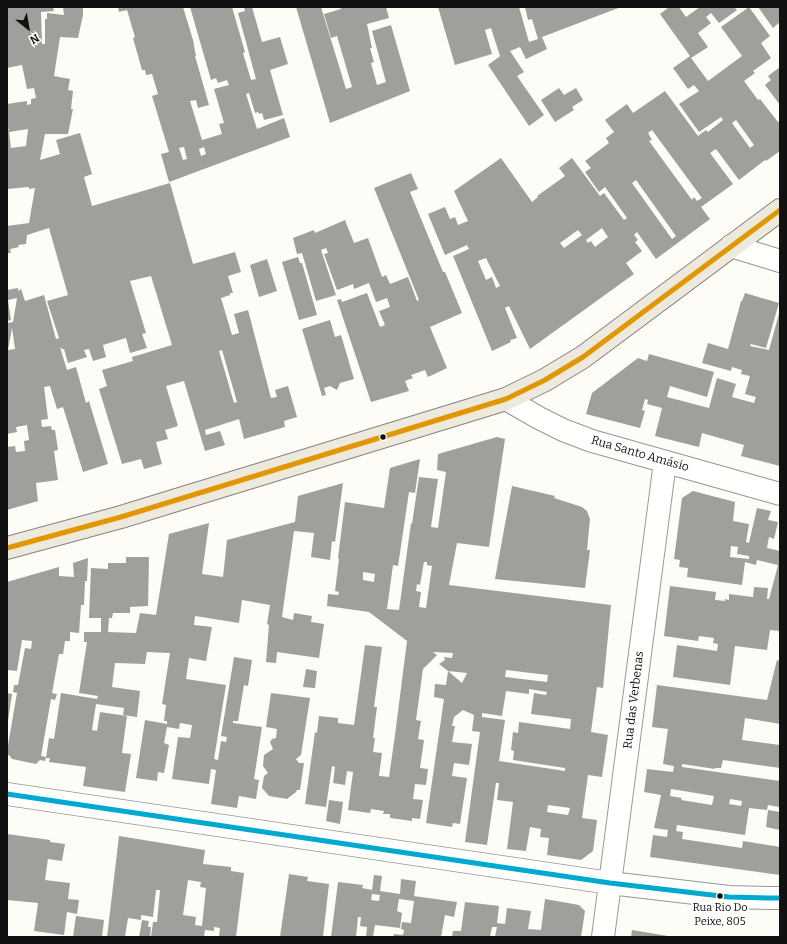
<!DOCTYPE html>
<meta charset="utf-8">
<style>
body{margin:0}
#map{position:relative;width:787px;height:944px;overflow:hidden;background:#fdfcf7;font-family:Bitter,serif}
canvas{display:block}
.frame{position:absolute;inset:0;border:8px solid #111;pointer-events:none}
.north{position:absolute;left:8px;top:8px;width:40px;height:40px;-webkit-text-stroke:3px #fff;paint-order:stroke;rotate:149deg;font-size:11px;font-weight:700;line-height:16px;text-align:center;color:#111}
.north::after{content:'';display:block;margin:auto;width:14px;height:18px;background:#111;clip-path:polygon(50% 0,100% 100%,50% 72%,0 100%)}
</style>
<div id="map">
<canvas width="787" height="944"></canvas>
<div class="frame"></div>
<div class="north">N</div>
</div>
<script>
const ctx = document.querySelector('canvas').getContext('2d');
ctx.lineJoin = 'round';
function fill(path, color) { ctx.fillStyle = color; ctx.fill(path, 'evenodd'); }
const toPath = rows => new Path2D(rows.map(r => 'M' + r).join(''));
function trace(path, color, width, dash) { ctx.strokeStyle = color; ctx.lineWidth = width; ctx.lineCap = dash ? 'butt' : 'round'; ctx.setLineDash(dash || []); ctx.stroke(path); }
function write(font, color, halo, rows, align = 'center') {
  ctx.font = font + ' Bitter,serif'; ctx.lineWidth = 4; ctx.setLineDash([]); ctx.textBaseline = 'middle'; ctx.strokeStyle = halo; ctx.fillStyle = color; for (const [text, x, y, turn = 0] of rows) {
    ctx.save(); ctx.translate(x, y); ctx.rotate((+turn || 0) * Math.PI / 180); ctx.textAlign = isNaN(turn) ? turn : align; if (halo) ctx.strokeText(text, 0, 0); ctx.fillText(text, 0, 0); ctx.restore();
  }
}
fill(toPath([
 [7,7,53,7,54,11,41,12,42,44,45,44,45,19,47,19,47,13,64,15,63,7,83,7,83,15,78,38,60,37,54,76,70,79,68,90,73,91,71,109,73,109,68,134,45,134,40,160,60,154,56,140,80,133,92,174,84,177,92,206,170,183,193,264,235,252,241,272,228,276,233,293,230,293,230,295,221,298,232,335,239,333,234,314,248,310,271,398,277,397,275,390,288,386,297,417,284,421,285,427,244,439,239,419,205,430,206,435,220,431,225,445,205,451,184,381,166,386,178,426,165,430,168,439,156,442,162,464,144,469,141,459,122,464,99,389,107,386,102,370,133,361,132,357,172,345,151,276,130,281,146,333,142,334,147,348,130,353,126,338,103,345,106,357,93,361,89,349,84,350,87,357,68,363,64,349,62,349,60,347,67,370,76,367,86,403,89,401,108,464,83,472,63,407,57,409,50,386,44,387,48,419,41,420,42,427,51,426,52,430,55,430,58,450,54,451,58,480,36,483,38,501,7,510,7,447,15,446,16,452,25,451,24,441,29,440,27,425,16,427,17,432,7,434,7,323,13,322,17,298,8,300,11,320,7,321,7,290,18,288,18,291,21,289,25,301,44,295,56,339,59,338,47,301,68,295,49,228,27,235,26,244,18,245,19,247,10,249,11,253,7,253,7,226,29,223,35,188,29,189,29,187,7,189,7,131,9,130,7,127,7,104,27,101,27,105,31,104,31,99,36,98,34,88,27,89,22,65,7,68],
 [28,129,26,146,11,148,9,132],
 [12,328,15,349,8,350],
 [222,350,237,402,234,403,219,351],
 [118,7,183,7,193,40,196,56,195,56,209,105,198,108,196,100,190,101,202,140,222,134,219,124,224,123,214,89,229,85,227,80,218,83,216,78,211,80,190,7,232,7,245,52,243,53,251,80,256,79,238,13,245,11,244,7,252,7,262,42,280,37,288,64,270,70,283,115,264,120,262,113,259,114,258,112,255,113,249,93,246,94,257,129,284,118,290,137,169,182,161,154,169,152,152,96,158,94,152,74,146,75,145,70,142,70,133,38,135,37,127,10,119,12],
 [184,147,187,159,183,160,179,148],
 [204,147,206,154,201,156,199,149],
 [296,7,321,7,346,89,352,87,337,36,331,38,324,14,341,9,340,7,386,7,389,18,367,24,372,48,370,48,374,62,371,63,377,85,386,82,372,31,391,25,410,91,330,123],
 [438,7,519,7,529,42,538,39,532,19,528,20,525,7,621,7,542,37,547,49,526,59,520,47,510,51,524,72,517,76,544,115,529,126,488,65,503,54,500,56,491,28,485,30,492,54,455,65],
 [669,7,679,7,686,17,700,7,734,7,737,10,719,23,711,13,706,17,711,23,698,33,708,47,691,58,708,81,742,56,721,27,749,7,770,36,761,43,771,58,753,71,755,73,744,81,758,100,760,99,778,122,780,121,780,151,766,161,765,160,739,180,716,149,710,153,733,184,701,207,710,219,656,259,637,232,634,235,638,240,635,242,642,251,626,263,634,274,530,349,509,306,505,308,517,338,510,340,511,342,492,351,453,256,469,249,467,245,445,255,428,214,445,207,450,219,455,217,458,225,468,221,454,191,501,158,532,202,538,197,537,196,565,176,559,168,572,158,600,196,604,193,624,220,627,218,605,187,599,192,585,172,591,168,585,161,609,143,606,138,614,132,605,120,627,104,633,113,665,91,698,136,706,130,708,132,723,120,721,117,699,132,679,104,699,91,694,85,688,89,673,68,690,56,660,14],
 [736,120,754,145,750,148,732,123],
 [652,130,702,198,697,201,694,197,692,200,649,141,652,140,648,133],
 [636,180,676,236,672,239,632,183],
 [602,228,608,237,595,247,591,241,588,243,586,240],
 [578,230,582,235,564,248,560,243],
 [486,258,500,286,496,288,492,277,486,280,478,261],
 [758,7,780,7,780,22,773,28],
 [780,67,780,105,765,85,771,80,768,76],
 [559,88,564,95,576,88,583,100,572,107,574,110,555,122,541,100],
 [411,173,418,189,410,192,443,272,445,272,462,313,430,327,447,368,428,377,425,370,411,375,413,378,405,381,409,391,371,402,337,300,341,299,342,302,367,293,380,327,385,325,379,311,390,307,387,298,376,302,369,283,354,289,353,284,337,290,324,254,328,253,326,248,321,250,336,295,316,301,302,253,297,254,293,238,314,230,315,233,345,220,354,243,368,238,382,277,386,275,390,284,408,277,417,301,419,300,374,188],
 [298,257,300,263,302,263,317,315,299,320,282,262],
 [267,259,277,291,259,297,250,265],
 [745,293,779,303,766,348,751,344,750,346,769,350,780,310,780,466,741,456,744,445,702,433,699,447,655,436,662,408,647,404,648,400,645,399,642,410,645,411,640,428,586,414,592,393,638,358,647,361,649,354,714,372,707,397,670,386,667,397,709,408,717,378,736,384,732,397,754,403,756,397,745,394,750,376,741,374,742,370,732,367,731,371,702,363,708,343,728,349,741,301,742,301],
 [330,320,335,337,341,335,354,379,340,383,337,390,330,386,324,388,326,395,322,396,302,329],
 [497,437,505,439,489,547,457,543,449,585,611,605,603,688,597,687,591,732,608,735,602,777,588,775,582,818,597,820,593,851,581,860,547,855,549,838,540,837,541,829,530,827,526,851,507,849,513,802,497,800,499,783,496,783,487,845,465,842,480,732,472,731,474,715,463,710,454,717,452,726,455,726,452,742,472,744,469,765,454,763,452,776,467,778,460,824,453,823,452,827,426,823,444,699,434,697,435,684,446,685,448,671,462,683,467,673,448,671,439,664,445,660,444,657,452,658,453,653,433,652,437,655,423,669,416,720,421,721,418,739,424,740,420,768,428,769,426,785,415,784,413,799,423,800,420,819,412,818,412,821,390,818,390,814,383,814,384,811,371,809,370,813,348,810,353,772,347,771,345,785,333,783,335,767,332,766,326,807,305,804,315,732,317,733,319,716,338,718,338,723,354,725,365,645,382,647,374,707,377,707,373,738,375,738,373,752,382,753,379,776,389,777,395,735,407,641,369,612,327,606,328,594,338,595,339,592,335,591,339,559,338,558,345,502,384,508,390,468,420,459,415,493,409,492,398,566,393,565,387,609,399,610,411,523,412,524,419,477,438,479,431,527,438,528,446,472,437,470,438,454],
 [424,562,427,562,427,565,432,566,426,608,419,607,421,592,416,591,417,584,420,585],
 [363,572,375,574,374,582,363,580],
 [506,670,548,675,547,682,505,677],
 [529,689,547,692,546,695,534,693,531,714,571,719,570,729,519,722,518,733,513,732,511,750,514,751,513,760,565,768,565,771,499,761,505,720,482,717,482,713,502,716,506,691,529,694],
 [548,805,570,808,568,815,547,812],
 [343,483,335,542,332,541,330,560,311,557,314,533,294,531,282,617,293,620,294,613,312,616,311,622,324,624,319,658,277,652,276,663,266,662,269,625,267,624,270,605,242,600,239,623,195,616,194,625,212,627,206,661,189,658,186,679,226,685,214,759,218,760,221,741,226,742,227,737,221,736,234,657,252,660,248,686,244,685,238,721,233,721,233,723,262,727,254,779,259,780,256,799,239,796,237,808,211,804,216,770,211,769,209,784,172,779,178,737,190,738,192,725,180,723,179,729,167,727,164,743,169,745,164,773,158,772,157,781,136,778,145,720,167,724,167,721,164,721,166,705,162,704,170,653,147,652,145,664,115,663,112,687,140,691,137,717,123,715,124,708,96,704,92,730,97,731,100,712,127,716,122,753,131,754,125,792,83,786,86,767,49,762,50,758,46,758,49,738,54,739,61,693,97,699,98,696,79,693,87,642,84,642,84,632,101,632,101,618,89,618,91,568,108,569,108,563,126,563,126,557,149,557,148,606,130,607,130,613,113,613,112,618,109,618,108,632,136,633,140,613,156,615,169,534,209,523,202,574,223,577,227,540,295,522,298,496],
 [512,486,555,496,554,498,582,507,587,511,590,519,587,550,590,550,585,588,495,579],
 [693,491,735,502,733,521,749,524,746,542,749,543,757,508,771,511,768,520,778,522,774,539,769,537,767,548,780,551,780,631,770,630,767,650,735,646,730,685,673,677,677,645,717,651,718,644,713,643,714,638,699,636,698,641,664,636,670,586,716,592,715,600,725,601,725,599,729,600,729,594,753,597,754,587,768,588,767,599,769,599,778,565,757,560,756,565,745,562,742,585,687,577,688,568,679,567,680,560,674,559,682,498],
 [731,546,738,547,737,554,749,556,749,559,730,557],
 [88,558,87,581,85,581,84,605,81,605,79,633,70,632,70,641,65,641,63,654,59,654,52,693,57,694,55,700,51,699,41,756,46,757,45,761,40,760,36,764,12,759,9,755,7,755,7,751,17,693,13,692,14,685,18,685,25,648,31,649,32,641,22,640,17,671,7,670,7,582,59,567,59,576,74,577,73,563],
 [777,660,780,661,780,724,745,718,742,740,780,745,780,768,723,760,721,768,715,768,715,769,682,764,682,767,780,781,779,807,768,805,767,810,749,808,745,835,677,825,676,831,683,832,682,839,742,848,743,841,780,847,780,875,650,857,653,835,667,837,668,830,654,828,661,795,644,792,647,769,673,772,674,766,663,764,668,729,652,727,657,685,767,700],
 [671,789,714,796,712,805,681,800,682,798,670,796],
 [730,799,742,801,741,806,729,804],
 [306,669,317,671,315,688,303,687],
 [7,693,12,694,8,721,7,721],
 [271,693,310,698,301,755,296,759,299,763,304,763,300,790,297,790,296,792,287,799,269,796,262,788,264,776,268,773,263,766,264,755,273,749,270,742,272,739,276,738,277,729,266,727],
 [329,800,343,802,340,824,326,821],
 [768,810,780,812,780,830,766,827],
 [7,834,50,840,50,842,65,844,62,861,48,859,45,880,70,883,68,899,79,900,77,914,67,912,64,935,34,931,38,903,7,900],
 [119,836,205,850,203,864,231,867,231,871,244,873,236,937,219,937,220,928,214,927,214,931,205,930,204,937,151,937,153,922,157,922,160,890,156,890,153,917,141,915,141,920,128,918,125,937,107,937],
 [188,880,201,882,200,887,206,888,202,926,195,925,196,917,183,915],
 [289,874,308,877,307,881,329,884,323,937,280,937],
 [374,875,382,876,380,891,400,894,401,879,416,881,414,896,457,902,454,917,445,915,441,937,393,937,394,934,403,935,404,930,401,929,402,922,411,923,414,901,399,899,397,911,402,913,400,928,375,925,373,937,366,937,367,927,360,926,361,917,358,917,356,937,331,937,338,882,363,885,362,888,372,890],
 [372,894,380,895,379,901,371,900],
 [545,899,579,905,585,911,581,937,495,937,497,927,492,927,490,937,452,937,453,931,461,931,465,902,499,906,497,923,505,924,507,908,531,911,528,929,541,930],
 [76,916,104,920,102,937,73,937],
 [142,920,149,921,148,927,151,927,150,937,139,937],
 [632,930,668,936,668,937,631,937]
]), '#a19f9c');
const minor = toPath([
 [731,246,780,261],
 [506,399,539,418,563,430,592,441,780,494],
 [7,794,610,883,729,897,769,898,780,898],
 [603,937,665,462]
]);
const major = toPath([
 [7,548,121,517,506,399,545,380,583,357,780,210]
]);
trace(minor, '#979795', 24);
trace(major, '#858482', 24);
trace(minor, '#fffffe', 22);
trace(major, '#ede9dc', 22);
trace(toPath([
 [7,548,121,517,506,399,545,380,583,357,780,210]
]), '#e09702', 5);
trace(toPath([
 [7,794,610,883,729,897,769,898,780,898]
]), '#00a9ce', 5);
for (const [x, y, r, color] of [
 [383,437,3.5,"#111"],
 [720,896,3.5,"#111"]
]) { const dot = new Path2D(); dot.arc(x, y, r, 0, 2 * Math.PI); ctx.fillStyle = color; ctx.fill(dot); trace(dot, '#fff', 1.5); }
write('11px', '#111', '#fff', [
 ["Rua Rio Do",720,908],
 ["Peixe, 805",720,922]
]);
write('12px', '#111', '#fff', [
 ["Rua Santo Amásio",640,454,16],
 ["Rua das Verbenas",634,700,-83]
]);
</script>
